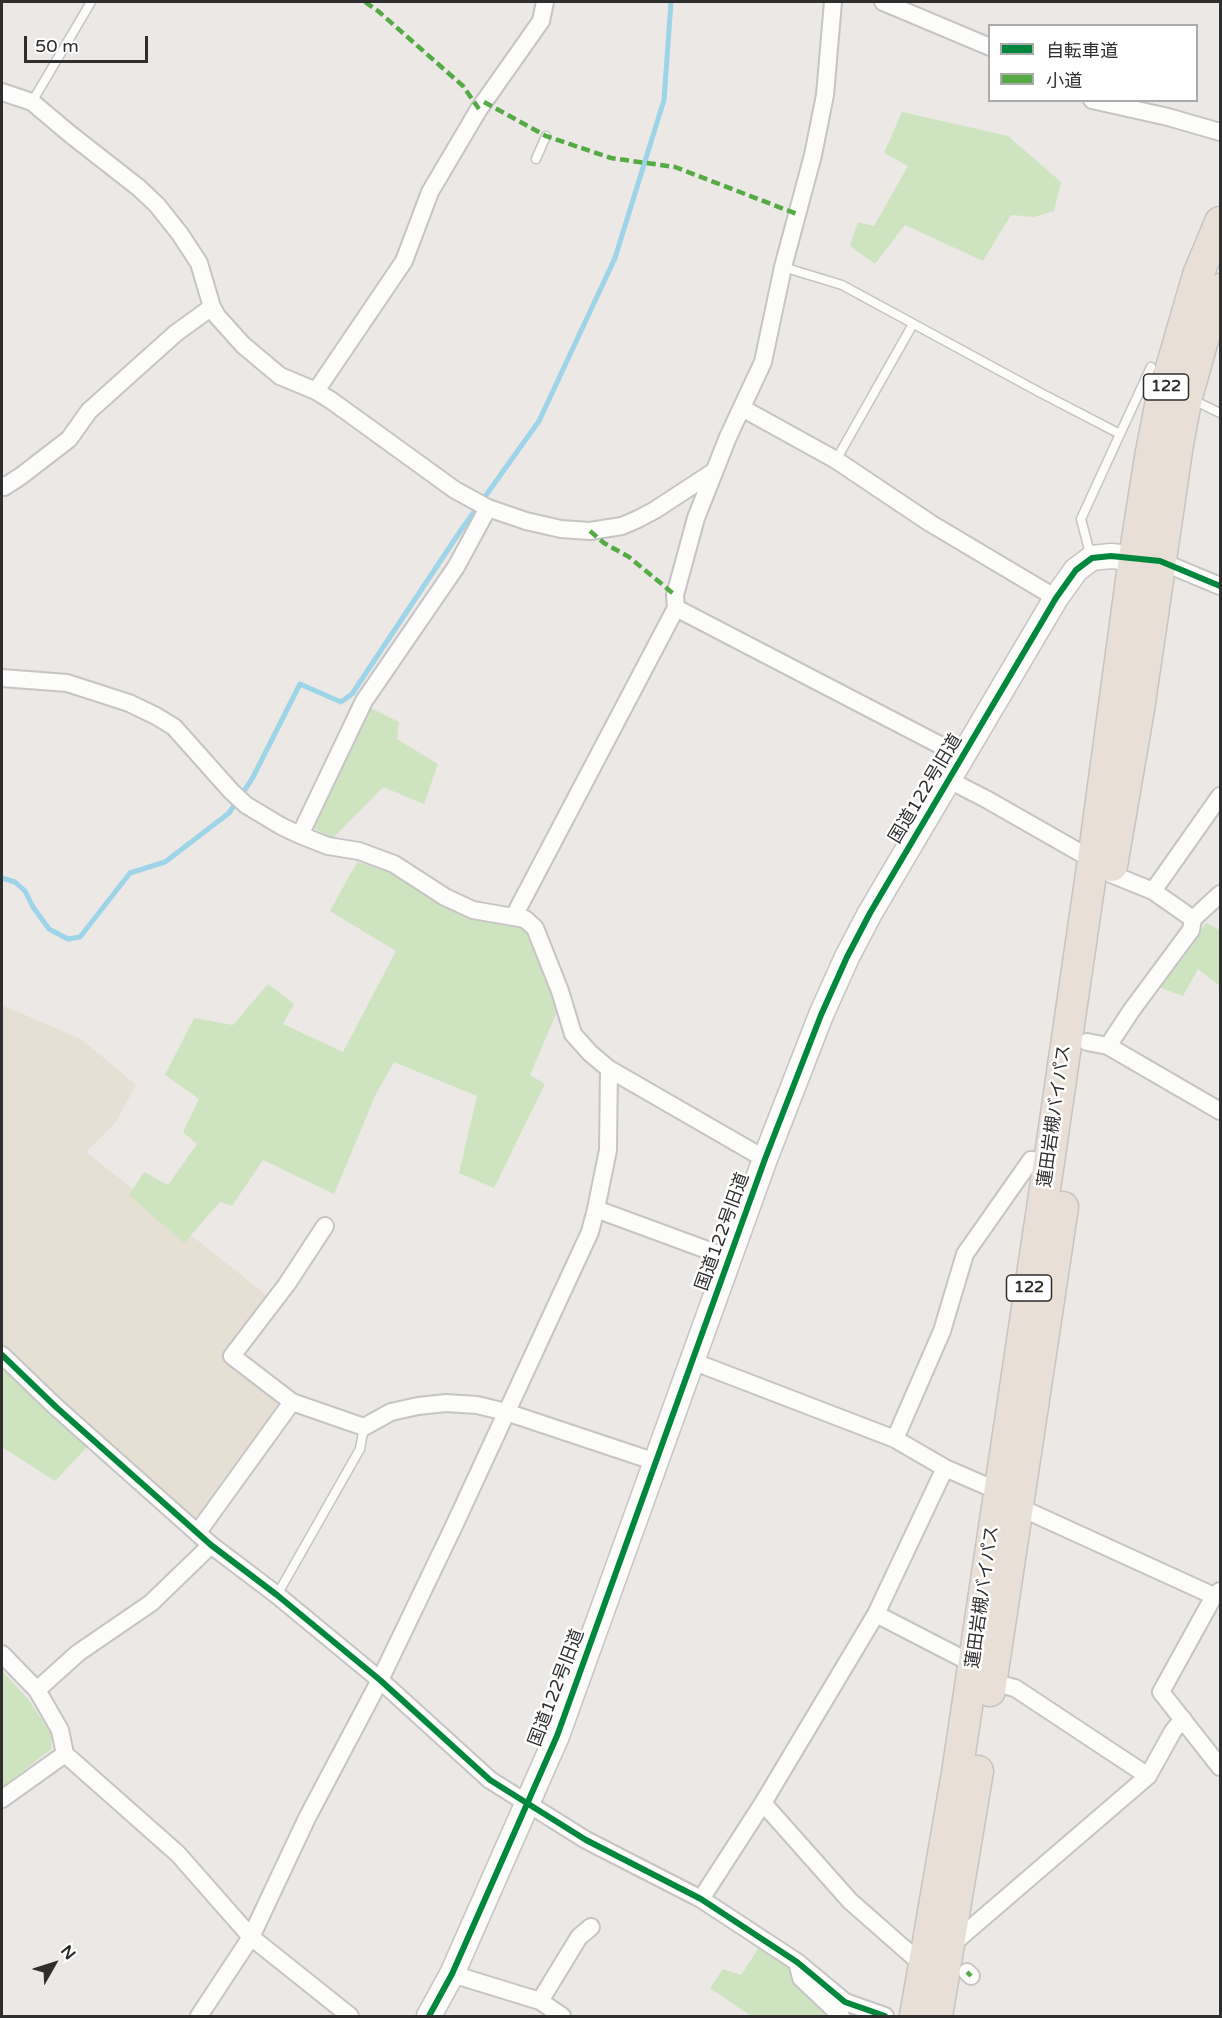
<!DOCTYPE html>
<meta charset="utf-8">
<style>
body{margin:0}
#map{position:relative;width:1222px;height:2018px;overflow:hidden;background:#ebe8e5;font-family:"Varela Round","Noto Sans JP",sans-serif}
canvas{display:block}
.frame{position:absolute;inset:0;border:3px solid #2e2e2e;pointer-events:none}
.legend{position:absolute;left:988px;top:24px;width:210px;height:78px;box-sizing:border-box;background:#fff;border:2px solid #ababab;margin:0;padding:8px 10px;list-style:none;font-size:18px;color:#2e2e2e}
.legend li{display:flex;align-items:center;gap:12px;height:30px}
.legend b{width:30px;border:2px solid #ababab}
.north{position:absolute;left:24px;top:1934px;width:60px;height:60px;-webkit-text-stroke:4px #fff;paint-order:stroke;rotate:51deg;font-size:16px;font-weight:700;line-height:24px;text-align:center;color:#2e2e2e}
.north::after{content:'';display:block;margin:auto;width:21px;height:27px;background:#2e2e2e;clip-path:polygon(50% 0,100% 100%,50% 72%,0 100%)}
.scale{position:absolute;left:24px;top:36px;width:124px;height:27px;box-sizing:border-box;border:3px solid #2e2e2e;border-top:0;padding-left:8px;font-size:18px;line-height:21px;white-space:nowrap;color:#2e2e2e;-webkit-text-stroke:4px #fff;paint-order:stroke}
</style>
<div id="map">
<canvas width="1222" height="2018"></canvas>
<div class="frame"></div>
<ul class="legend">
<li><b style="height:8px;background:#00873e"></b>自転車道</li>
<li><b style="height:8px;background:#54ab44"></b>小道</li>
</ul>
<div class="north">N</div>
<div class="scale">50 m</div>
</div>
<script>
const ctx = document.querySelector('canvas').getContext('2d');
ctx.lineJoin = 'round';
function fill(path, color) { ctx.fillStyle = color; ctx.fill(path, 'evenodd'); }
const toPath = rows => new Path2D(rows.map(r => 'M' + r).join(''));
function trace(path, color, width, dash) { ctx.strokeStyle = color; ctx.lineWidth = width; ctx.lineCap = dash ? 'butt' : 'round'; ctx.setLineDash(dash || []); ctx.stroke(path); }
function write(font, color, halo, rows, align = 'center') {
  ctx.font = font + ' "Varela Round","Noto Sans JP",sans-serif'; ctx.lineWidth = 5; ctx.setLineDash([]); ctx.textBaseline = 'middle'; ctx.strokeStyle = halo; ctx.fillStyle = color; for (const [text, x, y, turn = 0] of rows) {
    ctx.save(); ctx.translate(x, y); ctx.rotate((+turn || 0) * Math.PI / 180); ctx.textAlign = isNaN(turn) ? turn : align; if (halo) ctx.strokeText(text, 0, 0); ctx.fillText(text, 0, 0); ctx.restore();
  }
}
fill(toPath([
 [2,1005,81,1039,136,1085,115,1123,86,1152,269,1297,224,1356,281,1399,283,1406,196,1524,2,1347]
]), '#e5dfd4');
fill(toPath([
 [902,112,1008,136,1061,182,1054,211,1034,217,1011,215,983,261,905,225,875,264,850,246,858,222,874,226,908,166,884,153],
 [371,708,399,722,397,739,438,764,424,804,383,787,333,838,311,827],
 [357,862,390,872,441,901,507,920,534,930,558,1009,530,1075,545,1084,494,1188,459,1173,477,1096,394,1062,376,1094,334,1194,263,1160,232,1206,220,1202,184,1243,129,1195,144,1172,168,1185,197,1144,183,1132,199,1099,165,1075,194,1018,233,1025,268,984,294,1004,283,1024,343,1052,396,951,330,911],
 [1206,923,1220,930,1220,986,1198,969,1183,996,1158,987],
 [2,1367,88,1446,55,1481,2,1447],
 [2,1671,28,1699,52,1735,51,1749,2,1788],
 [760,1946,794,1966,837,2016,751,2016,710,1988,723,1969,741,1975]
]), '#cee4c0');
trace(toPath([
 [2,878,15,882,25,891,33,907,49,929,68,939,80,937,130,873,165,862,229,813,252,779,300,684,341,702,352,694,459,533,539,421,615,258,664,100,671,2]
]), '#9dd4e8', 5);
const lane = toPath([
 [32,102,91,2],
 [536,159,546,136],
 [783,267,842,285,1039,392,1120,434,1081,519,1091,557],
 [1191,399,1220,413],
 [1120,434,1151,367],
 [836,460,913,324],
 [277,1595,360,1449,364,1427]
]);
const street = toPath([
 [883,2,990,47],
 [2,92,32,102,70,134,139,188,157,205,180,234,199,263,212,307,217,316,243,345,280,376,316,391,332,401,455,490,488,508,526,521,561,529,590,531,622,526,638,519,655,510,713,472],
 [1092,100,1168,117,1220,132],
 [316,391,404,261,430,192,479,109,541,21,545,2],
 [742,408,836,460,930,523,1056,598],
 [2,485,4,487,21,476,69,439,89,411,176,333,212,307],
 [1160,561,1220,586],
 [676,608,963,757],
 [2,678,67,683,129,703,156,716,174,727,231,791,246,805,281,826,300,835,328,846,359,851,394,864,445,897,473,910,525,919,535,928,560,991,573,1034,590,1053,609,1069,765,1159],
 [949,780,986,799,1093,860],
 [300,835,364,701,456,567,488,508],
 [1153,891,1220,796],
 [514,916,676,608,675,595,696,518,728,437,763,362,783,267,813,155,825,95,833,2],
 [1193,919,1220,894],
 [1087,1042,1108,1046,1220,1111],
 [1108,1046,1131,1011,1191,930,1193,919,1153,891,1111,874],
 [596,1209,729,1258],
 [2,1355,56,1407,211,1545,277,1595,380,1680,490,1780,586,1840,701,1899,797,1962,845,2002,885,2016],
 [692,1361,895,1439,945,1468,876,1614,763,1803,701,1899],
 [292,1402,364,1427,391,1412,418,1406,446,1403,477,1405,506,1412,656,1462],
 [895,1439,942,1331,965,1254,1031,1160,1049,1162],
 [945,1468,998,1491,1019,1507,1214,1596],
 [198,1532,292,1402,232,1356,287,1284,325,1226],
 [1220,1591,1214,1596,1161,1692,1220,1767],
 [876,1614,973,1664],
 [2,1654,37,1690,60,1730,65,1754,178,1854,251,1937,350,2016],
 [991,1682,1015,1688,1148,1776],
 [37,1690,78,1653,151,1603,211,1545],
 [2,1799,65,1754],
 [763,1803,850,1901,924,1966],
 [949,1947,1148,1776,1173,1731,1183,1719],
 [798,1966,801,1978,841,2016],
 [967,1972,971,1976],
 [452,1974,540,2001,562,2016],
 [540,2001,579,1937,591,1927],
 [199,2016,251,1937,307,1818,380,1680,453,1528,590,1232,596,1209,608,1150,609,1069]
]);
const secondary = toPath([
 [429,2016,452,1974,557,1736,765,1159,821,1015,847,957,870,913,1056,598,1076,570,1092,558,1111,556,1151,560]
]);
const highway = toPath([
 [1112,866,1139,709,1178,444,1187,397,1206,329,1220,289],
 [990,1691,1063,1207],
 [915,2016,957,1773,1049,1162,1093,860,1134,558,1150,457,1160,406,1198,275,1220,222],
 [937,2016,978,1771]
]);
trace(lane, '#c6c4c4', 11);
trace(street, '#c6c4c4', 20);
trace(secondary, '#c6c4c4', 27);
trace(highway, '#c6c5c4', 33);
trace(lane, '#fcfcfb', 8);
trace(street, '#fcfcfb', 16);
trace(secondary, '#fcfcfb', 24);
trace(highway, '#e8dfd7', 30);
trace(toPath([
 [365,2,378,11,463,86,479,109],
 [484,102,546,136,611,158,675,167,797,214],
 [590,531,604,543,629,557,675,595],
 [967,1972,971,1976]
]), '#54ab44', 4.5, [9, 4.5]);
trace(toPath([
 [2,1355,56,1407,211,1545,277,1595,380,1680,490,1780,586,1840,701,1899,797,1962,845,2002,885,2016],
 [429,2016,452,1974,557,1736,765,1159,821,1015,847,957,870,913,1056,598,1076,570,1092,558,1111,556,1160,561,1220,586]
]), '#00873e', 6);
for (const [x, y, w] of [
 [1166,387,45],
 [1029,1288,45]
]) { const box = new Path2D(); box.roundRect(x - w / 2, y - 13, w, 26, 4.5); ctx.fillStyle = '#fff'; ctx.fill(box); trace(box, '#2e2e2e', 1.5); }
write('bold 16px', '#2e2e2e', null, [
 ["122",1166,387],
 ["122",1029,1288]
]);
write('18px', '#2e2e2e', '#fff', [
 ["国道122号旧道",926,789,-59],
 ["蓮田岩槻バイパス",1055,1116,-82],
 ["国道122号旧道",723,1232,-70],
 ["蓮田岩槻バイパス",983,1597,-82],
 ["国道122号旧道",557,1688,-69]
]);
</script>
